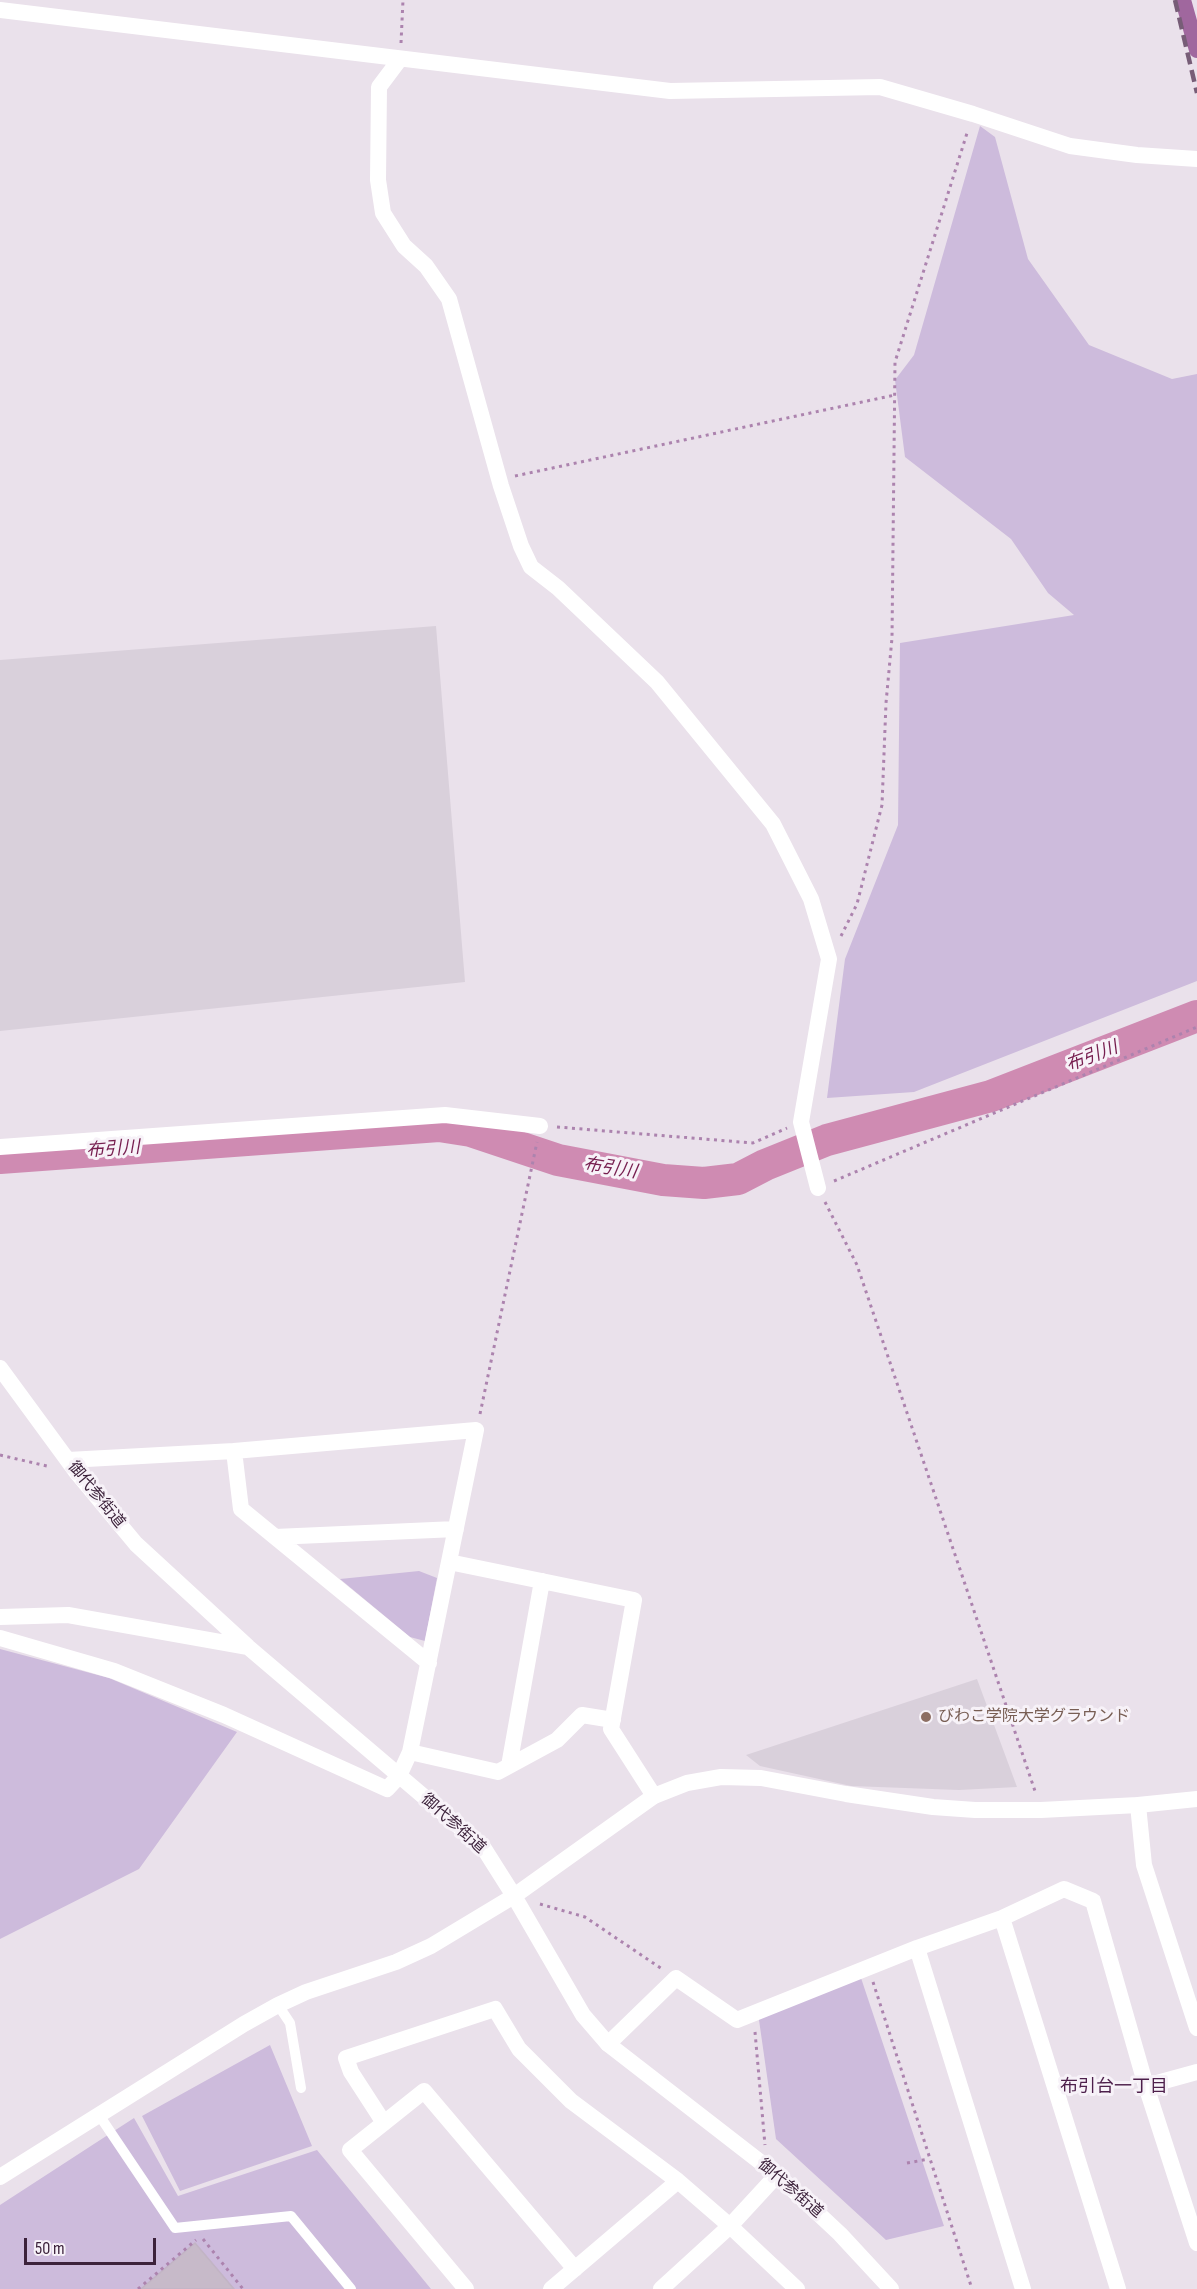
<!DOCTYPE html>
<meta charset="utf-8">
<style>
body{margin:0}
#map{position:relative;width:1197px;height:2289px;overflow:hidden;background:#eae1eb;font-family:"Sofia Sans Condensed",sans-serif}
canvas{display:block}
.scale{position:absolute;left:24px;top:2238px;width:132px;height:27px;box-sizing:border-box;border:3px solid #3c223b;border-top:0;padding-left:8px;font-size:18px;line-height:21px;white-space:nowrap;color:#3c223b;-webkit-text-stroke:4px #f7f2f8;paint-order:stroke}
</style>
<div id="map">
<canvas width="1197" height="2289"></canvas>
<div class="scale">50 m</div>
</div>
<script>
const ctx = document.querySelector('canvas').getContext('2d');
ctx.lineJoin = 'round';
function fill(path, color) { ctx.fillStyle = color; ctx.fill(path, 'evenodd'); }
const toPath = rows => new Path2D(rows.map(r => 'M' + r).join(''));
function trace(path, color, width, dash) { ctx.strokeStyle = color; ctx.lineWidth = width; ctx.lineCap = dash ? 'butt' : 'round'; ctx.setLineDash(dash || []); ctx.stroke(path); }
function write(font, color, halo, rows, align = 'center') {
  ctx.font = font + ' "Sofia Sans Condensed","Noto Sans JP",sans-serif'; ctx.lineWidth = 6; ctx.setLineDash([]); ctx.textBaseline = 'middle'; ctx.strokeStyle = halo; ctx.fillStyle = color; for (const [text, x, y, turn = 0] of rows) {
    ctx.save(); ctx.translate(x, y); ctx.rotate((+turn || 0) * Math.PI / 180); ctx.textAlign = isNaN(turn) ? turn : align; if (halo) ctx.strokeText(text, 0, 0); ctx.fillText(text, 0, 0); ctx.restore();
  }
}
fill(toPath([
 [436,626,465,982,0,1031,0,660],
 [977,1679,1017,1787,959,1790,851,1786,760,1766,746,1755]
]), '#d9d0db');
fill(toPath([
 [980,126,995,137,1028,259,1089,345,1172,379,1197,374,1197,981,914,1092,827,1098,845,959,898,825,900,643,1074,615,1048,593,1011,539,905,457,895,380,914,355],
 [419,1571,437,1578,425,1641,410,1637,340,1579],
 [0,1649,109,1678,237,1732,139,1869,0,1939],
 [859,1972,944,2226,886,2240,776,2139,758,2013],
 [270,2045,312,2146,180,2191,142,2116],
 [134,2118,178,2196,317,2150,431,2289,0,2289,0,2205]
]), '#cdbbdc');
trace(toPath([
 [0,1158,439,1126,471,1131,558,1160,663,1180,704,1183,738,1179,765,1165,827,1140,991,1096,1197,1016]
]), '#cf8bb2', 32);
const building = toPath([
 [195,2243,234,2289,141,2289,195,2243]
]);
fill(building, '#c7bac9');
trace(building, '#c2b4c5', 1.5);
trace(toPath([
 [401,43,403,0],
 [515,476,895,395],
 [841,936,857,904,882,805,886,703,892,638,895,362,968,130],
 [557,1127,753,1143,787,1128],
 [834,1181,1197,1027],
 [825,1202,857,1265,1036,1794],
 [480,1414,537,1142],
 [0,1455,51,1467],
 [540,1904,585,1917,662,1969],
 [873,1982,972,2289],
 [755,2032,765,2145],
 [907,2163,929,2159],
 [203,2239,243,2289],
 [138,2289,196,2240]
]), '#ac83ae', 3, [3, 4.5]);
trace(toPath([
 [278,2005,290,2023,301,2088],
 [99,2115,175,2228,291,2216,351,2289]
]), '#fff', 10);
trace(toPath([
 [0,10,670,91,880,87,973,114,1070,146,1137,155,1197,159],
 [400,59,379,87,378,180,383,213,404,246,426,266,449,299,501,486,521,546,531,567,558,588,657,682,773,824,811,899,829,959,801,1122,818,1188],
 [0,1147,445,1115,540,1126],
 [0,1368,77,1473,136,1544,248,1647,483,1847,514,1896],
 [234,1451,241,1509,429,1663],
 [275,1537,456,1529],
 [449,1562,634,1600,611,1729,654,1796],
 [0,1617,68,1615,248,1647],
 [0,1638,114,1671,224,1715,387,1789,399,1776,410,1752,476,1430,234,1451,68,1460],
 [410,1752,498,1772,557,1740,582,1715,613,1720],
 [509,1766,542,1581],
 [1138,1805,1144,1865,1197,2028],
 [1002,1918,1118,2289],
 [917,1948,1023,2289],
 [608,2044,676,1978,737,2020,917,1948,1002,1918,1064,1889,1093,1901,1146,2086,1197,2243],
 [1146,2086,1197,2072],
 [384,2123,351,2072,346,2058,495,2009,519,2049,571,2101,678,2181,730,2226,797,2289],
 [466,2289,350,2150,424,2091,575,2269],
 [551,2289,678,2181],
 [661,2289,730,2226,777,2175]
]), '#fff', 16);
trace(toPath([
 [514,1896,583,2015,608,2044,777,2175,840,2234,891,2289],
 [0,2177,244,2024,278,2005,306,1992,396,1962,431,1946,514,1896,654,1796,687,1783,721,1777,761,1778,846,1794,933,1807,975,1810,1041,1810,1138,1805,1197,1799]
]), '#fff', 16);
trace(toPath([
 [1183,0,1197,50]
]), '#a0679e', 16);
trace(toPath([
 [1175,0,1197,93]
]), '#775d77', 4.5, [12, 6]);
for (const [x, y, r, color] of [
 [926,1717,6,"#8d6e63"]
]) { const dot = new Path2D(); dot.arc(x, y, r, 0, 2 * Math.PI); ctx.fillStyle = color; ctx.fill(dot); trace(dot, '#f7f2f8', 2); }
write('16px', '#3c223b', '#f7f2f8', [
 ["御代参街道",96,1495,51],
 ["御代参街道",453,1824,42],
 ["御代参街道",790,2189,41]
]);
write('16px', '#785e54', '#f7f2f8', [
 ["びわこ学院大学グラウンド",938,1717]
], 'left');
write('italic 18px', '#761e4f', '#f7f2f8', [
 ["布引川",1092,1057,-21],
 ["布引川",113,1150,-4],
 ["布引川",610,1169,9]
]);
write('18px', '#4d1f4b', '#f7f2f8', [
 ["布引台一丁目",1114,2087]
]);
</script>
